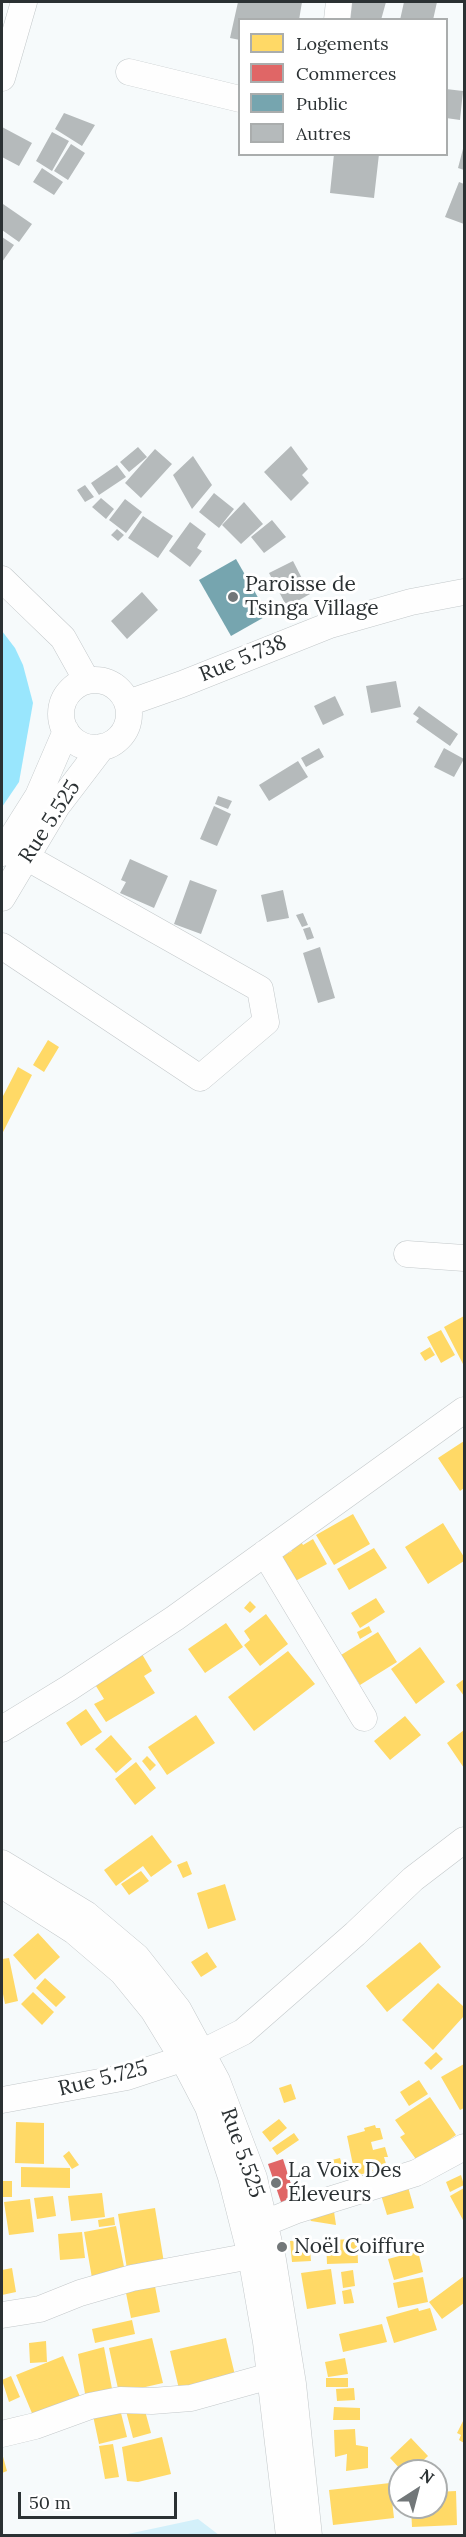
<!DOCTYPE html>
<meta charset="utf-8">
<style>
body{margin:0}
#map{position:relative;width:466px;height:2537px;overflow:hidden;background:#f6fafb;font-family:Lora,serif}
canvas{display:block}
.frame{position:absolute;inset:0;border:3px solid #2b3133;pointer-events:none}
.legend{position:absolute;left:238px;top:18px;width:210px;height:138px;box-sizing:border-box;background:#fff;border:2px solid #aaadad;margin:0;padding:8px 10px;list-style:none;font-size:18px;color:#2b3133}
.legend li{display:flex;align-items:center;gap:12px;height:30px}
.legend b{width:30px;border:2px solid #aaadad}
.north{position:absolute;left:388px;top:2459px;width:60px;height:60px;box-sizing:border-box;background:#fff;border:2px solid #aaadad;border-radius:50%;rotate:36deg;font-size:16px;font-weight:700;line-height:24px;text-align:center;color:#2b3133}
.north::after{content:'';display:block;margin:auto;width:21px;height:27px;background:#727779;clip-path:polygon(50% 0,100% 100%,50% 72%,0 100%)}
.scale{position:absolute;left:18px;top:2492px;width:159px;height:27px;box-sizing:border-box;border:3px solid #2b3133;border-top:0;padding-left:8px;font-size:18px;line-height:21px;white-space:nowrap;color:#2b3133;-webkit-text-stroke:4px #fff;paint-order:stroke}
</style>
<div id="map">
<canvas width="466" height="2537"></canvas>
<div class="frame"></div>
<ul class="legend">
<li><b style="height:16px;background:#ffd966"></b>Logements</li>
<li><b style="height:16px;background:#e06666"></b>Commerces</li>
<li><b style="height:16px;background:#76a5af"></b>Public</li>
<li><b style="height:16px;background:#b5babb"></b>Autres</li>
</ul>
<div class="north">N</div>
<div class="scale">50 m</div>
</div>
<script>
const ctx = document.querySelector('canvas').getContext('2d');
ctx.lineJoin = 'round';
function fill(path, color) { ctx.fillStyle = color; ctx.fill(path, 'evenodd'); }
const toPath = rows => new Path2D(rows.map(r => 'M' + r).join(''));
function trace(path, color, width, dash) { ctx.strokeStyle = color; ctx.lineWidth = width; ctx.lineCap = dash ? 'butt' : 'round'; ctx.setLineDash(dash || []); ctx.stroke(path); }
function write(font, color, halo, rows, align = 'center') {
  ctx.font = font + ' Lora,serif'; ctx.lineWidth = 6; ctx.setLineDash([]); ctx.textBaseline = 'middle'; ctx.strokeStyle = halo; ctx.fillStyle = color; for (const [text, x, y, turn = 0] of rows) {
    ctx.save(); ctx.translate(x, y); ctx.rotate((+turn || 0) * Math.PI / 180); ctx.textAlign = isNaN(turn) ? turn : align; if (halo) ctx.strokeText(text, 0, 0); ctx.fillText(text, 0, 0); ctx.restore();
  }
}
fill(toPath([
 [198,2519,219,2535,123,2535]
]), '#d3f0fa');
fill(toPath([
 [2,631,15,648,23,665,33,703,19,782,2,807]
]), '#99e6fd');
fill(toPath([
 [48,1040,59,1047,44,1072,33,1065],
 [18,1067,32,1075,2,1134,2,1098],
 [464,1316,464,1366,444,1327],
 [441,1330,455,1355,441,1363,427,1337],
 [430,1347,435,1355,425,1361,420,1353],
 [464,1441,464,1488,460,1491,438,1458],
 [353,1514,370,1544,334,1565,316,1535],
 [443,1523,464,1557,464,1561,428,1584,405,1547],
 [299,1538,303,1545,313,1539,327,1564,288,1585,279,1558,292,1551,288,1544],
 [374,1548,387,1568,349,1590,337,1569],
 [376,1598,385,1612,360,1628,351,1613],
 [250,1601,256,1607,250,1613,244,1608],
 [266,1614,288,1644,260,1666,244,1645,250,1640,244,1631],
 [226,1623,243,1647,205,1673,188,1649],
 [369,1626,372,1632,360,1639,357,1632],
 [378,1632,397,1662,360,1685,341,1655],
 [420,1647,445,1682,416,1704,391,1669],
 [139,1649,152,1671,144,1676,155,1693,106,1722,94,1704,104,1699,91,1678],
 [288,1651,315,1684,254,1731,228,1697],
 [464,1679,464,1696,456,1685],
 [86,1709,102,1732,81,1746,66,1723],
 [196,1715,215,1743,167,1775,148,1747],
 [405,1716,421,1735,390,1760,374,1741],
 [464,1730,464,1768,447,1743],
 [111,1735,132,1759,116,1773,95,1749],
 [147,1756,156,1765,150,1771,142,1761],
 [136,1762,156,1788,135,1805,115,1779],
 [152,1835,172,1862,151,1877,143,1866,116,1886,104,1870],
 [187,1861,192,1874,183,1878,177,1865],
 [141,1871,149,1881,129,1895,121,1884],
 [225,1884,236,1920,208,1929,197,1893],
 [38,1933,60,1957,35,1980,13,1955],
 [420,1942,441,1967,387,2012,366,1986],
 [207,1952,217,1967,201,1977,191,1962],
 [9,1958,18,2001,5,2004,2,1989,2,1959],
 [45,1978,66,1997,56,2007,36,1988],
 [438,1983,464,2007,464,2016,433,2050,402,2020],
 [33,1992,54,2012,42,2025,21,2004],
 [436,2052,443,2059,431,2070,424,2063],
 [464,2064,464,2108,460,2110,441,2077],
 [419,2080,428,2094,409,2106,400,2092],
 [291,2084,296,2099,284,2103,279,2088],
 [430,2097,456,2135,418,2162,400,2137,405,2134,395,2120],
 [279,2119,287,2128,270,2142,262,2132],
 [16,2122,44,2123,44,2164,15,2163],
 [375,2125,376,2128,380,2128,383,2139,371,2142,373,2150,385,2147,388,2157,384,2157,386,2164,371,2167,373,2171,359,2175,356,2164,353,2165,347,2136,365,2131,364,2128],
 [294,2133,299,2140,277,2155,272,2148],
 [69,2151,79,2165,72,2169,63,2156],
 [340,2158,342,2165,335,2167,332,2160],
 [21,2167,70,2168,70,2188,21,2187],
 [461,2175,464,2185,450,2192,446,2182],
 [2,2181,12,2181,12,2197,2,2197],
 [408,2187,414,2208,387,2215,381,2195],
 [464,2188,464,2219,463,2220,450,2196],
 [102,2193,105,2217,71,2221,68,2196],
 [53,2196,56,2216,37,2219,34,2198],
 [30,2199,34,2232,9,2235,4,2202],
 [333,2205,336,2225,311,2221,302,2209],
 [155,2208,165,2269,128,2275,118,2214],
 [114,2217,115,2225,99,2227,98,2220],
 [116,2226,125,2272,92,2278,84,2232],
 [82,2232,85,2258,60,2260,58,2234],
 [309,2239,311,2261,292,2262,290,2241],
 [357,2239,358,2263,327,2264,326,2240],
 [418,2251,423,2272,394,2280,388,2259],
 [12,2268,16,2292,2,2295,2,2270],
 [331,2269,336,2304,307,2309,301,2273],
 [353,2270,355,2286,343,2288,341,2272],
 [153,2276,160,2312,131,2318,124,2283],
 [464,2276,464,2303,442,2319,429,2302],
 [423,2277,428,2302,398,2308,393,2283],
 [351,2289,354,2303,344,2304,342,2291],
 [418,2308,419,2311,430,2308,437,2330,394,2343,386,2317],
 [132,2320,135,2334,95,2343,92,2329],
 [382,2324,387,2342,343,2352,339,2334],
 [152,2338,163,2383,119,2393,109,2348],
 [226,2338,235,2375,179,2389,170,2351],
 [46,2341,47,2362,30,2363,29,2343],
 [104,2347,113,2394,86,2399,78,2354],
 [63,2356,81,2399,34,2418,16,2375],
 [345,2358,348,2374,328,2377,325,2362],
 [11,2376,20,2397,9,2402,2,2380],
 [326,2378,348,2378,348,2387,326,2387],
 [354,2388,355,2400,337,2401,336,2389],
 [119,2405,127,2437,99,2444,92,2411],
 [144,2407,151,2433,133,2438,126,2411],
 [334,2407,360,2408,360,2420,333,2420],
 [464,2419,464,2443,459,2440,461,2435,457,2433],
 [355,2429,356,2445,368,2447,368,2468,346,2471,347,2454,335,2457,334,2430],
 [162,2437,171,2474,138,2482,127,2481,122,2447],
 [411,2438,428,2456,412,2471,402,2471,390,2458],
 [113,2444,119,2477,105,2479,99,2446],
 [2,2453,7,2471,2,2473],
 [390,2483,394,2518,333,2525,329,2490],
 [456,2491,457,2525,412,2527,411,2507,436,2507,436,2492]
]), '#ffd966');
fill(toPath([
 [283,2159,296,2200,282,2205,268,2164]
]), '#e06666');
fill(toPath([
 [236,559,268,615,231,636,199,580]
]), '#76a5af');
fill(toPath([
 [238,2,302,2,299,20,240,20,240,40,230,38],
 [347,2,386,2,381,20,342,20],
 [404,2,437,2,433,20,400,20],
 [446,89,463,91,460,120,446,118],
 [64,113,95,125,82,146,55,129],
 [2,127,32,143,19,166,2,157],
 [52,132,69,141,52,171,36,161],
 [71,144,85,153,68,180,54,171],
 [464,145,464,170,458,168],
 [334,154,379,154,374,198,330,193],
 [42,168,63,182,54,195,33,182],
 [459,182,464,184,464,224,445,217],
 [3,204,32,224,19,242,2,230],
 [2,237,14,245,2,262],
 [291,446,308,469,302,475,309,483,291,501,264,472],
 [138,447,147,457,129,472,120,462],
 [155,449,172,464,141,498,125,483],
 [193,456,212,485,192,509,173,475],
 [117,465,126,477,99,495,91,483],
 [85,485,94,497,85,502,77,490],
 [214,493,234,509,219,528,199,512],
 [101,498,114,509,106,519,92,507],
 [125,499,142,512,126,533,109,520],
 [244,502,263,524,241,544,222,525],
 [143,516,173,536,158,558,128,538],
 [272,520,286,537,264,553,251,537],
 [190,522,206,534,197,548,202,551,190,567,169,551],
 [117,529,124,535,118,541,111,535],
 [293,561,310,594,287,607,269,573],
 [142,592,158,610,127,639,111,621],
 [396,681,401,707,371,713,366,686],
 [335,696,344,715,323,725,314,706],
 [419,706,458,734,450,746,416,722,419,718,413,714],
 [319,748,324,757,306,767,301,758],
 [444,748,464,759,454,777,434,767],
 [298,761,308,777,269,801,259,785],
 [218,796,232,801,228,809,215,804],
 [214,806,231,814,217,846,200,839],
 [130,859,168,876,154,908,120,893,126,882,121,880],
 [190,880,217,890,201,934,174,924],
 [283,890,289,918,267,922,261,895],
 [303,913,308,925,302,927,296,915],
 [310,927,314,938,307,940,303,929],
 [320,947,335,998,318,1003,303,953]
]), '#b5babb');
const minor = toPath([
 [337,20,339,2],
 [129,72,240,99],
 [2,78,24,2],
 [2,579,63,638,87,681],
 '61 714a34 34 0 1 1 68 0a34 34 0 1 1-68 0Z',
 [128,703,182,684,330,625,411,602,464,592],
 [2,853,38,796,66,731],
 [2,898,57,806,102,747],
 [2,946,200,1078,266,1022,260,989,26,857],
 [407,1254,464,1258],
 [265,1553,364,1718],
 [2,1729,69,1688,175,1618,464,1410],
 [2,1863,86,1914,137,1957,178,2009,217,2081,254,2178,273,2260,293,2384,309,2536],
 [2,1885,74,1931,122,1972,153,2010,183,2059,208,2107,231,2177,251,2256,266,2342,289,2536],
 [2,2100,127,2077,203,2052,243,2032,355,1934,413,1879,464,1840],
 [265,2223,297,2210,416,2173,464,2147],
 [2,2315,40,2309,80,2293,132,2278,251,2256],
 [2,2434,35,2426,90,2406,120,2400,152,2401,191,2398,270,2376]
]);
trace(minor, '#c3c8ca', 27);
trace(minor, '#fefefe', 26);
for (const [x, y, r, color] of [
 [233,597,6,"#727779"],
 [276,2183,6,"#727779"],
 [282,2247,6,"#727779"]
]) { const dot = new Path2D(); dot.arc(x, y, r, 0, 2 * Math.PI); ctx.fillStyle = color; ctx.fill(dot); trace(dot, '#fff', 2); }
write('21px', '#2b3133', '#fff', [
 ["Paroisse de",245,585],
 ["Tsinga Village",245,609],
 ["La Voix Des",288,2171],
 ["Éleveurs",288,2195],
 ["Noël Coiffure",294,2247]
], 'left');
write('21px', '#2b3133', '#fff', [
 ["Rue 5.738",243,659,-22],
 ["Rue 5.525",50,822,-57],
 ["Rue 5.725",103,2079,-14],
 ["Rue 5.525",242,2153,71]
]);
</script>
